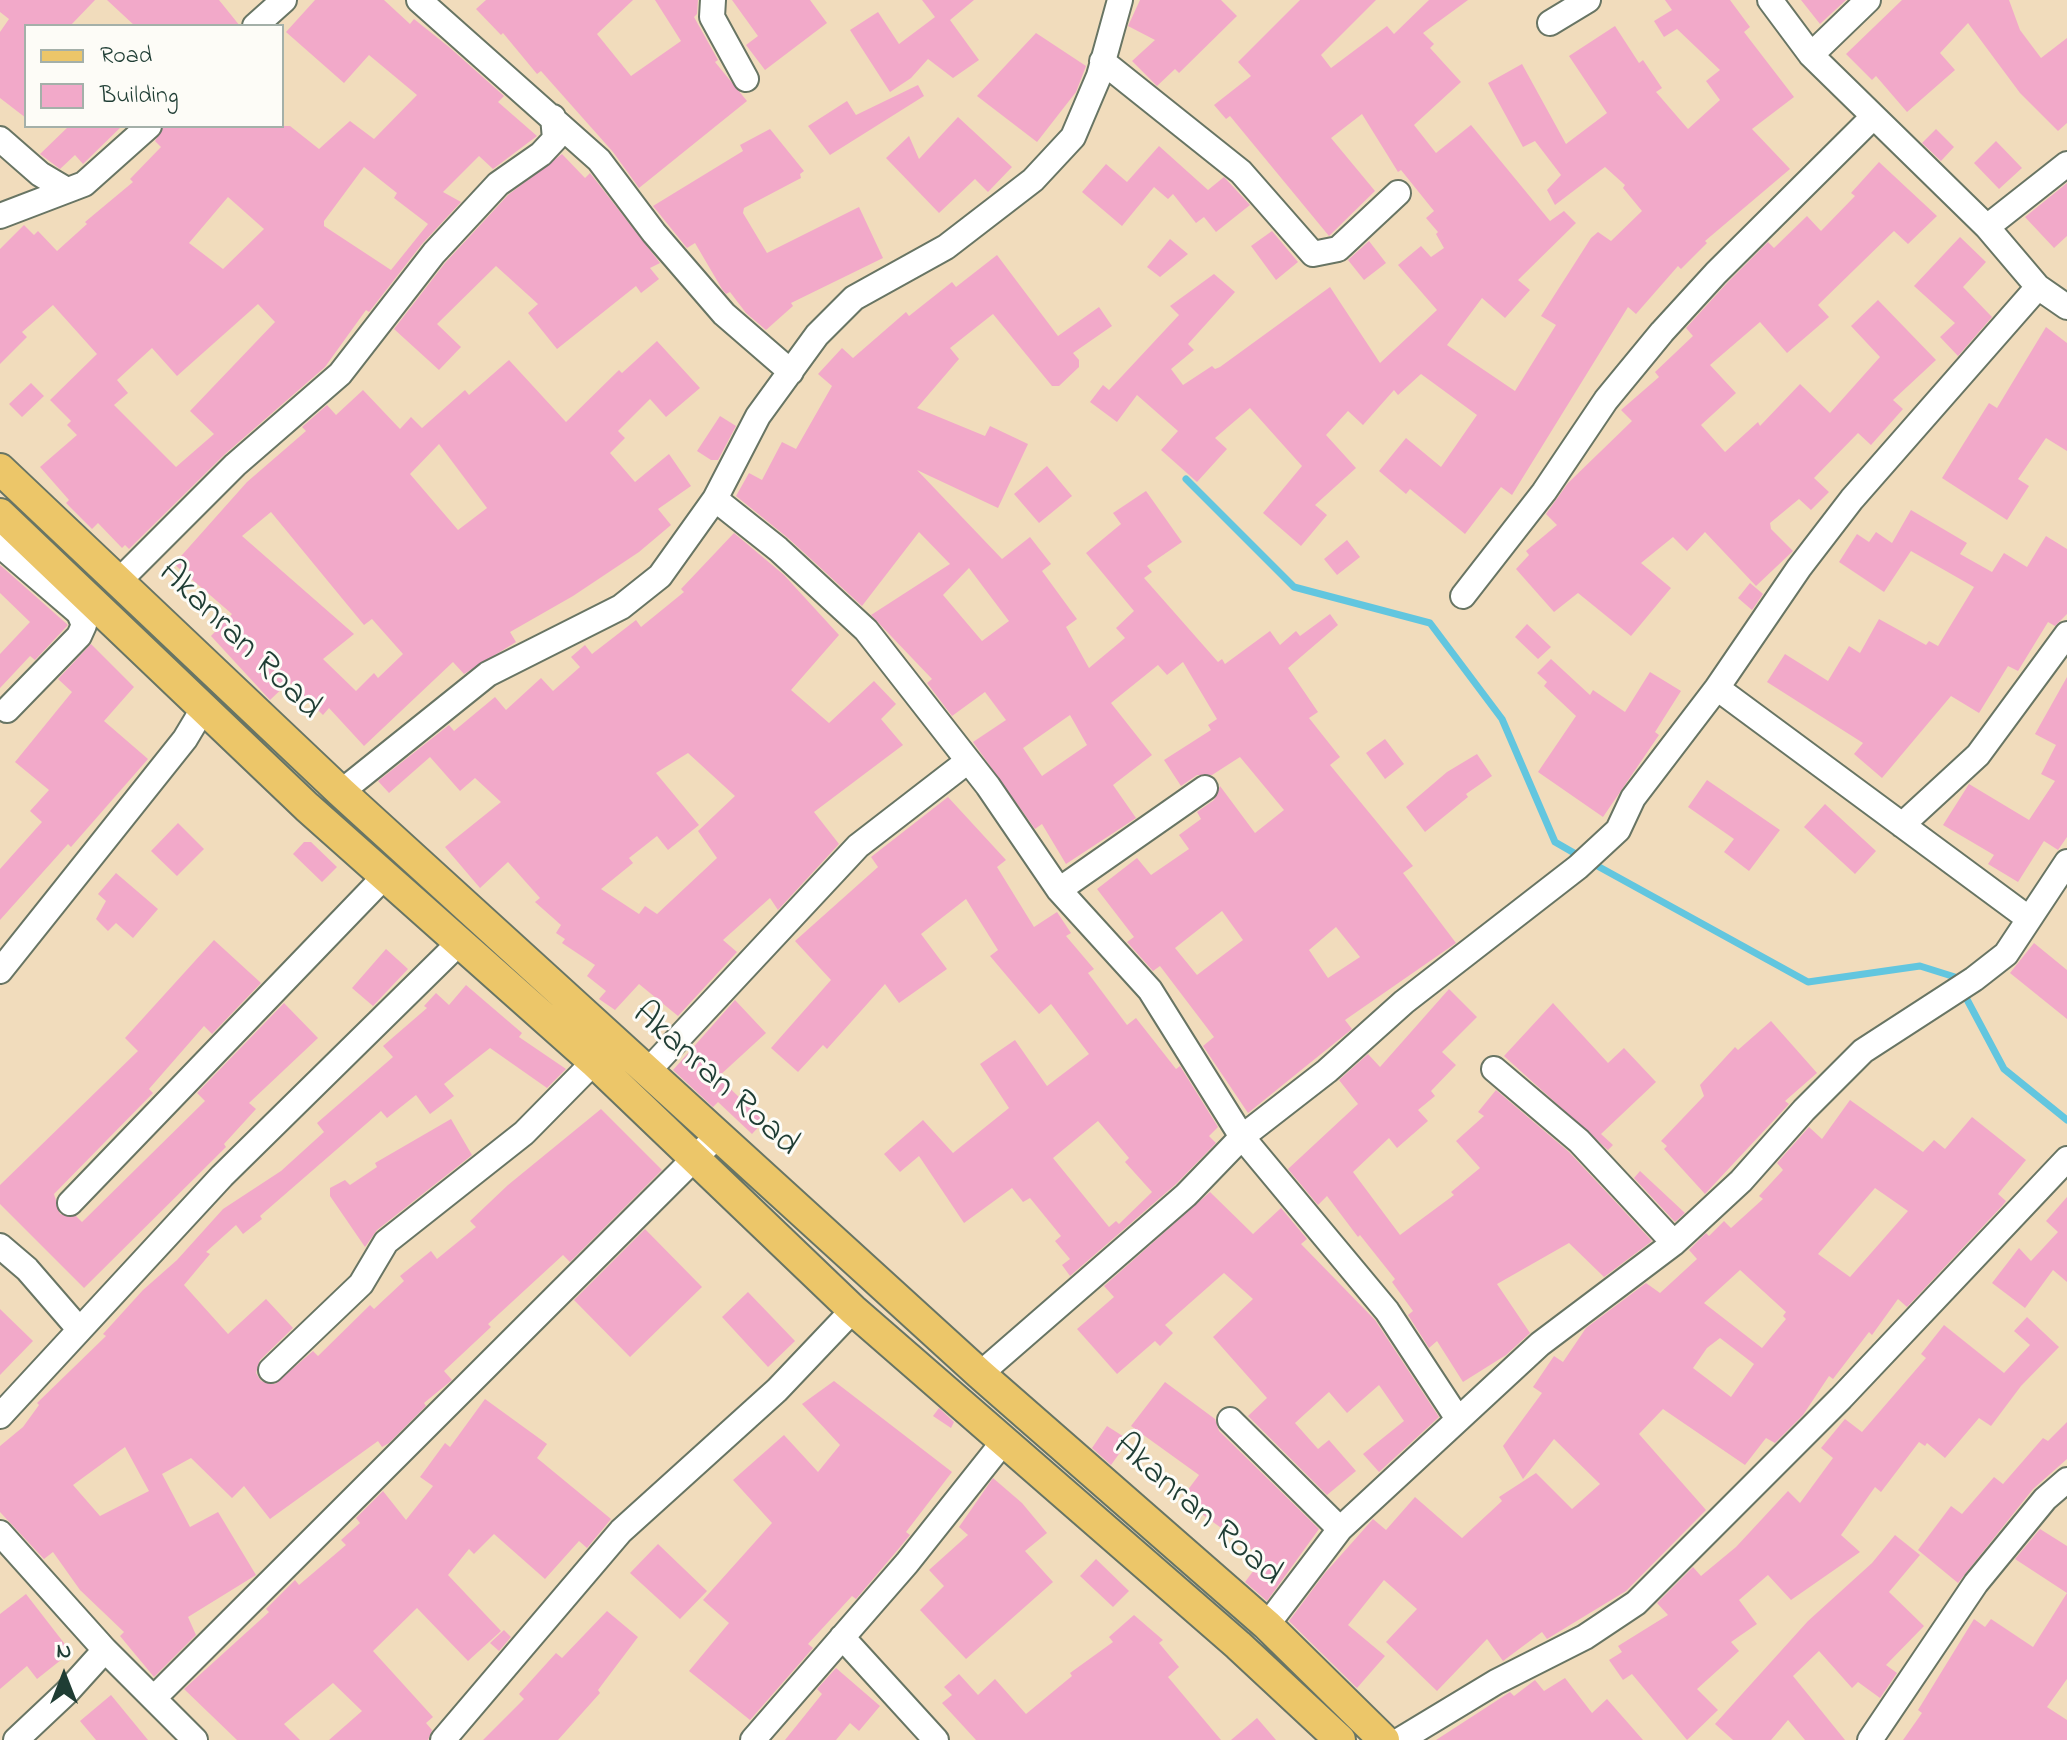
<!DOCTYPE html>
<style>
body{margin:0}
#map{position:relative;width:2067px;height:1740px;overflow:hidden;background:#f1dcbc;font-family:"Indie Flower",sans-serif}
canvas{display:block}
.legend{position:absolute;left:24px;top:24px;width:260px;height:104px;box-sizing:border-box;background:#fdfcf7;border:2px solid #a4b0a9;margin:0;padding:10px 14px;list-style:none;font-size:24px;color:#1f3d34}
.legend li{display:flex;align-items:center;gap:16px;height:40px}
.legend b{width:40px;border:2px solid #a4b0a9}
.north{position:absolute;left:24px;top:1636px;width:80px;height:80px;-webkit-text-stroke:6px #fdfcf7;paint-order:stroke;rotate:0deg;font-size:22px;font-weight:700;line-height:32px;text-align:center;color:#1f3d34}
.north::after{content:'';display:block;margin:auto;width:28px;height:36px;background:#1f3d34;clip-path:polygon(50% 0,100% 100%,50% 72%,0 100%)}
</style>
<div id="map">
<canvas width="2067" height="1740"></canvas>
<ul class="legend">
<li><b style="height:10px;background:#ecc669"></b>Road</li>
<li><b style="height:22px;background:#f2a9c9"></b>Building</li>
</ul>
<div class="north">N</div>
</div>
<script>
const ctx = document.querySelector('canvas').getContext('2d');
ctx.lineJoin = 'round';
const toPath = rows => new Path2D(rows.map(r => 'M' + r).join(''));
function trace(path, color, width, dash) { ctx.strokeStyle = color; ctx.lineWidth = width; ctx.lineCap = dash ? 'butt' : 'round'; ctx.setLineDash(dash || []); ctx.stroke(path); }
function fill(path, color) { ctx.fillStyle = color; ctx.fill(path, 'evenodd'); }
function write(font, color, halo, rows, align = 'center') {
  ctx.font = font + ' "Indie Flower",sans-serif'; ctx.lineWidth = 6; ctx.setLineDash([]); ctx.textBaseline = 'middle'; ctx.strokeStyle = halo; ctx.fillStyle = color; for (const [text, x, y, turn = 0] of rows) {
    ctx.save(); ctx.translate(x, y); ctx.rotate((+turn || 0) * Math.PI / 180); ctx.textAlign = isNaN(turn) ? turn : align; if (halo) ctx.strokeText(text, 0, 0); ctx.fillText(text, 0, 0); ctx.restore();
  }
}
trace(toPath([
 [1186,479,1294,587,1430,623,1502,719,1555,842,1581,857],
 [1592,863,1808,982,1920,966,1955,977,2004,1069,2067,1120]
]), '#62c6df', 7);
fill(toPath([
 [0,0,95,0,70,26,26,26,26,118,0,98,0,32,9,19,0,12],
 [107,0,219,0,240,26,135,26],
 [315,0,384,0,410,24,414,19,449,47,504,96,498,102,537,136,493,169,479,156,443,192,461,202,422,244,369,312,366,310,325,367,225,454,129,549,125,545,122,548,98,523,92,529,66,503,69,500,40,467,77,435,67,425,71,421,50,400,97,354,53,305,22,332,27,337,0,364,0,249,24,225,34,235,38,231,57,251,87,224,85,222,133,182,130,179,161,147,155,141,164,126,290,126,319,149,350,121,374,139,417,95,369,55,344,83,286,32],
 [364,167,397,193,394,198,428,224,391,270,324,226,324,221],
 [228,197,264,229,223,269,189,243],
 [258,304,275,322,190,411,214,434,176,467,114,405,128,393,117,380,152,348,177,376],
 [486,0,633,0,597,34,631,76,681,41,655,0,698,0,697,14,694,17,718,60,715,62,747,101,639,188,613,152,541,71,537,74,503,33,501,35,476,9],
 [732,0,810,0,827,23,765,70,746,45,758,36],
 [922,0,974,0,950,20,979,60,953,78,928,59,911,78,890,92,850,30,878,12,899,44,935,17],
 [1140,0,1221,0,1237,16,1179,73,1175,69,1157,86,1132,61,1155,40,1128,26],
 [1300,0,1376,0,1321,55,1331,68,1387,26,1394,34,1429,0,1468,0,1423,33,1434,44,1430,48,1461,82,1414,125,1436,153,1471,125,1550,221,1564,211,1576,223,1518,280,1530,290,1505,318,1482,298,1447,345,1515,391,1556,325,1541,316,1591,238,1598,232,1611,241,1642,211,1623,188,1625,185,1605,167,1555,205,1547,190,1561,175,1535,141,1523,147,1488,83,1522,64,1566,144,1607,113,1569,56,1615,26,1639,63,1643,60,1662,88,1656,92,1688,129,1720,100,1706,81,1720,70,1677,29,1664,37,1654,21,1672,10,1665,0,1730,0,1750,27,1744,32,1794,97,1752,129,1790,169,1705,241,1707,243,1681,269,1678,266,1636,314,1628,307,1512,495,1501,487,1465,534,1410,489,1406,494,1379,471,1406,438,1441,467,1477,415,1421,374,1398,395,1394,390,1363,425,1348,411,1326,435,1356,468,1315,505,1327,515,1301,546,1263,513,1302,466,1250,408,1215,438,1227,449,1197,482,1161,450,1178,431,1137,395,1117,422,1090,402,1103,385,1109,390,1179,315,1170,306,1214,274,1235,292,1188,344,1194,350,1171,369,1183,385,1212,366,1215,369,1220,367,1330,287,1380,363,1437,310,1398,265,1421,246,1431,257,1444,248,1436,234,1438,232,1426,218,1434,211,1401,170,1398,172,1362,114,1331,138,1375,191,1329,236,1230,116,1226,119,1214,105,1251,76,1238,62],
 [1801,0,1846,0,1820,24],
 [1902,0,2009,0,2020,30,2041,58,2067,38,2067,123,2058,131,2020,93,1968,23,1940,53,1955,70,1907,112,1876,76,1872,80,1846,54],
 [1036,33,1086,66,1076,92,1037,142,977,96],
 [918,85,924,96,830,155,808,126,847,101,856,115],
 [958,117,1012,167,988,192,975,179,939,213,886,158,909,136,919,159],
 [69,126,122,126,83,164,75,155,60,169,40,154],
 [770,129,804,171,800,174,801,178,744,208,743,213,767,253,859,207,883,258,791,303,793,306,766,330,746,313,730,292,726,294,722,289,695,243,687,248,653,206,743,151,740,145],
 [1936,129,1954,147,1941,161,1922,143],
 [1996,141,2022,168,1999,189,1974,163],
 [1159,146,1208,190,1224,177,1250,205,1216,232,1204,217,1196,223,1173,194,1168,199,1154,187,1122,226,1082,192,1106,164,1127,182],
 [562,154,585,178,590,173,660,263,650,268,659,279,641,293,636,286,557,349,528,313,538,304,496,266,437,324,461,347,439,370,394,329,445,263,508,195],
 [1879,162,1937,216,1908,244,1894,231,1818,305,1829,317,1787,353,1760,322,1710,365,1736,393,1701,425,1725,452,1758,422,1760,426,1800,384,1830,413,1880,357,1851,326,1878,300,1936,360,1893,400,1903,409,1871,445,1858,433,1814,478,1829,492,1811,510,1799,499,1770,523,1771,529,1793,551,1756,586,1705,532,1687,551,1673,537,1641,563,1671,588,1631,636,1578,593,1554,612,1516,569,1529,555,1526,551,1557,525,1546,514,1568,483,1632,421,1621,410,1659,377,1655,372,1693,336,1686,328,1727,283,1768,242,1774,248,1807,216,1821,231,1855,196,1851,193],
 [2067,183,2067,236,2054,248,2025,217],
 [1272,231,1298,262,1276,280,1251,246],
 [1960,237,1986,262,1963,287,1992,317,1958,356,1940,337,1955,323,1914,286],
 [1170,239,1188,254,1160,277,1147,267],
 [1369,241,1386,263,1364,280,1348,260],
 [997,255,1058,336,1099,307,1112,326,1073,353,1079,360,1079,367,1059,386,1052,386,993,314,950,348,959,359,917,408,985,436,990,426,1028,444,998,508,917,470,1002,559,1030,537,1051,564,1042,571,1077,619,1066,627,1089,668,1125,638,1116,628,1134,611,1086,553,1121,524,1113,513,1146,491,1182,542,1147,566,1152,572,1144,578,1218,662,1222,659,1225,664,1270,631,1280,645,1296,631,1300,636,1330,614,1338,625,1288,668,1318,712,1309,718,1340,757,1330,765,1413,866,1403,873,1456,943,1345,1020,1352,1029,1248,1113,1203,1046,1214,1037,1160,966,1153,971,1127,942,1134,937,1097,889,1137,858,1151,875,1189,849,1179,835,1201,819,1197,812,1214,800,1220,786,1255,833,1284,810,1240,757,1212,775,1197,775,1181,786,1164,760,1211,730,1208,725,1217,719,1183,662,1167,675,1158,665,1111,703,1152,755,1113,785,1136,818,1066,864,1042,824,1035,829,973,742,1006,720,985,692,952,716,927,683,932,679,871,615,950,564,919,532,862,606,788,538,736,496,749,473,762,480,782,442,796,449,832,386,818,374,842,348,853,358,906,312,909,316,952,282,956,287],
 [969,568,1009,621,982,641,943,595],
 [1070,715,1087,745,1042,776,1023,748],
 [1222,911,1243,940,1197,975,1175,948],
 [1336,927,1360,957,1328,978,1309,950],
 [2046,327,2067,343,2067,451,2046,438,2018,479,2029,486,2007,520,1942,478,1989,403,1997,408],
 [657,341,700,388,666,417,650,399,618,431,625,438,610,453,635,482,669,454,691,486,658,509,671,525,639,552,573,596,510,632,516,642,464,674,453,662,364,746,329,708,323,715,289,682,270,700,211,636,232,614,174,564,247,482,306,431,302,427,327,405,336,415,363,390,400,429,411,417,422,428,465,390,469,395,509,360,566,422,619,370,622,373],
 [439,444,487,508,458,530,410,474],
 [271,512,364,625,372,619,403,654,378,678,374,673,356,691,323,659,354,634,242,536],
 [31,383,44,396,22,417,9,404],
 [720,416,736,426,718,460,711,460,697,451],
 [1047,466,1072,496,1039,523,1014,494],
 [1911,510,1967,543,1960,554,1992,572,2004,553,2027,567,2046,536,2067,549,2067,614,2055,626,2048,622,2018,671,2008,666,1979,713,1951,696,1882,778,1854,754,1863,743,1767,682,1785,654,1828,681,1849,646,1860,653,1879,619,1926,645,1929,641,1938,646,1974,587,1911,551,1884,592,1839,562,1857,534,1869,542,1876,532,1892,543],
 [734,533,784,575,839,635,791,690,829,723,874,681,896,704,881,719,903,745,814,812,839,844,778,910,770,898,723,940,737,952,678,1016,639,984,615,1010,599,999,606,991,587,976,595,965,562,943,565,939,556,933,561,925,535,902,540,898,508,862,480,888,445,847,501,802,475,778,460,791,430,757,389,793,378,781,449,725,454,731,495,697,506,710,541,678,553,691,580,667,571,657,585,645,592,654,636,620,641,627,684,592,681,589],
 [688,753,735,796,698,831,717,858,657,914,645,906,639,914,601,889,633,863,629,858,657,836,668,850,699,825,656,773],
 [1347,540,1360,557,1337,575,1324,559],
 [0,565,68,625,35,660,30,656,0,688,0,654,30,622,0,593],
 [1750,583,1763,594,1752,610,1738,598],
 [1527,624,1551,647,1538,659,1515,637],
 [91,644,134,687,104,721,148,759,71,847,68,844,0,920,0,869,42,822,30,811,49,790,15,762,72,692,58,679],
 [1551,659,1590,695,1593,690,1625,712,1650,672,1681,691,1655,732,1659,735,1603,817,1538,772,1576,716,1544,686,1547,682,1537,673],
 [2067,677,2067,837,2058,850,2044,841,2018,882,1988,864,1994,855,1943,825,1969,784,2029,820,2055,781,2041,774,2056,745,2035,734],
 [1385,739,1404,764,1385,779,1366,753],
 [1477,754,1492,776,1466,794,1468,797,1425,832,1406,807,1447,772],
 [1707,780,1780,830,1749,871,1724,852,1734,839,1688,807],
 [948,797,1006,860,997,867,1034,927,1057,912,1071,933,1066,936,1094,969,1088,973,1127,1025,1136,1018,1176,1069,1180,1066,1218,1127,1209,1136,1216,1143,1176,1184,1070,1276,1062,1265,1070,1259,1055,1241,1061,1236,1030,1198,1023,1202,1012,1188,964,1223,919,1156,900,1172,884,1154,923,1120,953,1153,1009,1108,980,1064,1015,1040,1047,1086,1089,1054,1051,1004,1039,1014,990,956,998,950,966,899,921,934,947,969,899,1003,885,984,827,1049,823,1045,798,1072,771,1048,831,980,795,941,878,867,871,857],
 [1098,1121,1129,1158,1125,1162,1152,1192,1119,1224,1116,1221,1109,1227,1053,1158],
 [1825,804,1876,851,1855,874,1804,827],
 [178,823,204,849,177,876,151,851],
 [304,842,311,842,337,867,322,882,293,854],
 [116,873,158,909,133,938,116,923,108,931,96,919,106,901,98,894],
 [214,940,261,983,212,1034,204,1026,149,1089,153,1093,54,1194,60,1214,76,1216,82,1222,205,1101,197,1093,284,1003,318,1038,249,1103,256,1109,224,1144,226,1147,84,1288,0,1204,0,1185,138,1051,125,1038],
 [2034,943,2067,970,2067,1019,2010,973],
 [386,949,408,969,373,1006,352,988],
 [466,985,522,1033,519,1037,566,1069,547,1088,490,1048,444,1084,454,1096,430,1114,416,1095,387,1118,381,1111,260,1216,262,1219,243,1234,236,1225,206,1252,210,1254,184,1285,228,1334,266,1299,293,1328,260,1360,256,1373,261,1381,275,1384,313,1351,318,1356,370,1305,374,1309,404,1281,400,1276,431,1251,437,1259,476,1227,470,1221,508,1185,601,1109,662,1170,570,1262,563,1255,488,1324,491,1327,444,1371,452,1380,424,1403,426,1406,389,1443,382,1447,378,1441,270,1519,244,1486,232,1498,191,1458,162,1474,190,1527,218,1512,256,1575,188,1617,196,1635,154,1677,120,1636,124,1632,80,1590,53,1552,44,1559,0,1512,0,1446,23,1427,39,1405,37,1403,106,1336,103,1334,143,1290,177,1260,223,1209,281,1171,324,1132,317,1123,393,1057,383,1046,427,1008,424,1006,436,993,449,1005],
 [125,1447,149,1491,100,1516,73,1485],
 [1449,989,1477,1017,1442,1052,1456,1065,1431,1091,1435,1096,1418,1110,1428,1121,1397,1148,1389,1138,1353,1172,1400,1235,1454,1195,1451,1192,1480,1168,1456,1141,1484,1116,1478,1112,1496,1090,1569,1152,1652,1241,1604,1277,1569,1243,1497,1284,1530,1333,1506,1355,1463,1382,1437,1341,1429,1348,1408,1315,1413,1311,1392,1282,1395,1279,1360,1235,1358,1237,1327,1196,1318,1205,1288,1169,1358,1104,1339,1080,1368,1054,1380,1067],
 [735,1000,766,1033,718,1077,764,1121,752,1134,718,1102,713,1107,673,1070],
 [1553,1003,1608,1063,1624,1048,1656,1082,1601,1134,1613,1145,1608,1150,1504,1056],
 [1771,1021,1817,1073,1785,1101,1789,1104,1705,1194,1664,1149,1667,1146,1661,1141,1704,1096,1700,1085,1735,1047,1738,1050],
 [1850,1100,1923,1152,1934,1140,1945,1149,1972,1117,2026,1160,1998,1194,2006,1201,2002,1206,1907,1307,1898,1299,1872,1335,1869,1332,1833,1379,1829,1376,1803,1415,1775,1443,1766,1438,1745,1465,1663,1409,1639,1434,1706,1510,1626,1591,1547,1639,1542,1632,1503,1661,1487,1639,1437,1691,1386,1642,1417,1609,1384,1580,1348,1625,1385,1656,1357,1688,1289,1621,1325,1573,1373,1519,1386,1530,1415,1497,1462,1538,1502,1501,1499,1497,1536,1473,1572,1509,1600,1484,1554,1439,1523,1479,1503,1446,1542,1393,1533,1387,1554,1356,1563,1362,1586,1328,1646,1283,1660,1293,1697,1259,1689,1250,1706,1233,1709,1236,1724,1221,1731,1228,1763,1199,1759,1196,1783,1170,1777,1163,1809,1127,1822,1139],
 [1875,1188,1908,1211,1850,1277,1818,1254],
 [1740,1270,1786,1312,1783,1316,1786,1319,1762,1348,1704,1303],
 [1720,1338,1754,1364,1731,1397,1693,1368,1707,1348],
 [451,1119,472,1155,377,1230,365,1247,330,1196,330,1188,345,1180,350,1185,377,1167,375,1163],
 [1640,1171,1685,1213,1675,1222,1634,1178],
 [1210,1192,1253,1234,1281,1208,1307,1239,1301,1244,1375,1320,1439,1417,1379,1472,1363,1454,1404,1421,1379,1385,1347,1413,1329,1392,1295,1423,1318,1449,1329,1440,1356,1471,1327,1495,1248,1416,1267,1398,1213,1337,1253,1299,1224,1273,1165,1325,1173,1333,1160,1346,1155,1341,1117,1374,1077,1329,1114,1297,1104,1286],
 [2067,1197,2067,1282,2053,1270,2025,1308,1992,1283,2019,1248,2031,1261,2058,1232,2046,1221],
 [645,1229,702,1287,630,1357,574,1300],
 [748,1292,795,1341,768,1367,722,1317],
 [0,1309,33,1341,0,1375],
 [2027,1317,2059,1347,2021,1386,1991,1426,1979,1418,1945,1458,1927,1443,1925,1446,1919,1442,1881,1492,1875,1487,1841,1535,1860,1552,1791,1600,1768,1575,1739,1600,1757,1624,1731,1642,1739,1651,1697,1689,1718,1710,1687,1740,1632,1674,1623,1680,1609,1660,1622,1652,1618,1646,1668,1615,1657,1603,1693,1567,1701,1576,1736,1547,1788,1491,1800,1503,1833,1458,1821,1448,1845,1419,1862,1432,1926,1358,1921,1354,1944,1325,2004,1373,2030,1345,2014,1331],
 [834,1381,952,1472,906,1532,910,1535,895,1553,856,1599,852,1596,808,1644,813,1648,750,1720,689,1671,729,1623,703,1600,772,1523,733,1480,784,1435,818,1472,840,1445,802,1404],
 [1165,1382,1215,1419,1219,1431,1319,1529,1267,1601,1245,1582,1263,1558,1181,1499,1199,1475,1131,1426],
 [485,1399,547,1444,537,1458,611,1519,587,1548,579,1541,545,1579,494,1534,474,1554,469,1549,448,1575,501,1631,468,1661,417,1608,373,1651,433,1717,426,1723,432,1730,428,1740,329,1740,362,1711,333,1683,284,1724,300,1740,237,1740,184,1689,269,1612,266,1609,295,1580,299,1585,346,1545,341,1540,360,1523,356,1518,383,1491,406,1520,433,1486,420,1477,445,1443,450,1447],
 [939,1408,954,1422,951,1428,933,1416],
 [2067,1422,2067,1459,2033,1489,1958,1583,1918,1550,1951,1506,1962,1514,1994,1477,2003,1484,2043,1438,2048,1441],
 [1107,1426,1129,1440,1111,1465,1092,1448],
 [993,1478,1022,1503,1047,1533,1025,1551,1053,1582,966,1659,920,1610,944,1586,929,1570,968,1535,959,1527],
 [2040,1529,2067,1546,2067,1679,2047,1707,2067,1720,2067,1740,1903,1740,1922,1713,1918,1710,1974,1619,1985,1627,1991,1619,2033,1647,2067,1593,2015,1559],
 [1895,1535,1920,1555,1889,1592,1924,1626,1886,1665,1897,1673,1880,1698,1858,1682,1852,1688,1819,1651,1793,1676,1845,1740,1805,1740,1788,1720,1771,1740,1733,1740,1715,1724,1808,1621,1872,1563],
 [658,1544,707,1591,680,1619,630,1573],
 [1096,1559,1129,1591,1113,1607,1080,1576],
 [26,1594,71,1652,37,1679,27,1666,0,1689,0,1614],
 [607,1611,638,1637,598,1690,600,1693,558,1740,483,1740,524,1699,519,1694,556,1653,562,1658],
 [1134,1615,1163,1640,1159,1643,1179,1667,1168,1677,1221,1740,976,1740,942,1703,952,1695,944,1687,959,1674,978,1695,995,1679,1026,1714,1072,1676,1070,1673,1113,1642,1109,1637],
 [504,1630,511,1637,499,1651,490,1643],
 [836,1668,880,1706,859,1731,850,1723,836,1740,785,1740,822,1694,817,1689],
 [1565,1678,1592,1713,1607,1699,1643,1740,1436,1740,1510,1692,1514,1696,1535,1680,1544,1691],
 [111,1695,148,1740,96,1740,80,1721],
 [1257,1718,1276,1740,1231,1740]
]), '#f2a9c9');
const minor = toPath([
 [419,0,599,160,654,233,724,314,791,372],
 [713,0,712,17,746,79],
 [1770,0,1811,55,1987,227,2038,287,2067,307],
 [1550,23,1588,0],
 [255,26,284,0],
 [1811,55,1868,0],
 [1102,61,1241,172,1313,254,1338,249,1398,193],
 [0,139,40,174,67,190],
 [0,216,84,184,149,126],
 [1987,227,2067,164],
 [715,499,778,549,866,630,988,786,1059,890,1150,990,1242,1137,1387,1311,1458,1419],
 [1,546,79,613,84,625,79,636,7,710],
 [119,581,235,465,340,374,434,253,498,184,541,154,555,139,553,117],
 [1463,596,1544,492,1606,400,1662,332,1716,273,1873,117],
 [1717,688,2028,918],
 [341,792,488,674,621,607,660,576,715,499,758,416,817,335,854,298,946,247,1033,180,1073,137,1099,76,1120,0],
 [1902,825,1978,755,2067,634],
 [1059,890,1205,788],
 [0,971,185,739,203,709],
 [1494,1069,1579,1141,1674,1243],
 [647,1072,858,846,968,761],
 [70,1203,386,875],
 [0,1246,27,1269,79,1329],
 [271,1370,361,1284,386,1242,524,1133,594,1062],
 [980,1374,1186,1195,1242,1137,1327,1071,1404,1002,1578,867,1618,830,1633,798,1717,688,1799,568,1852,499,2038,287],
 [0,1416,222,1176,460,942],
 [1230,1420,1340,1529],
 [0,1533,105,1650,195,1740],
 [1267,1625,1340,1529,1540,1344,1674,1243,1741,1181,1804,1110,1863,1051,1974,979,2006,954,2067,862],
 [842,1637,936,1740],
 [154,1698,717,1136],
 [16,1740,67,1692,105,1650],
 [443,1740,621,1531,777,1390,853,1310],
 [753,1740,907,1563,1004,1441],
 [1400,1740,1496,1682,1585,1637,1636,1603,1841,1398,2067,1159],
 [1870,1740,1976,1583,2045,1499,2067,1480]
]);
const major = toPath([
 [0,469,341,792,980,1374,1267,1625,1384,1740],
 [0,514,307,807,594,1062,853,1310,1238,1645,1340,1740]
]);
trace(minor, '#687564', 28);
trace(major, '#687564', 34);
trace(minor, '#fff', 24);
trace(major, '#ecc669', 30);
write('36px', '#1f3d34', '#fdfcf7', [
 ["Akanran Road",238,642,44],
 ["Akanran Road",714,1081,42],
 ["Akanran Road",1196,1512,41]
]);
</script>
